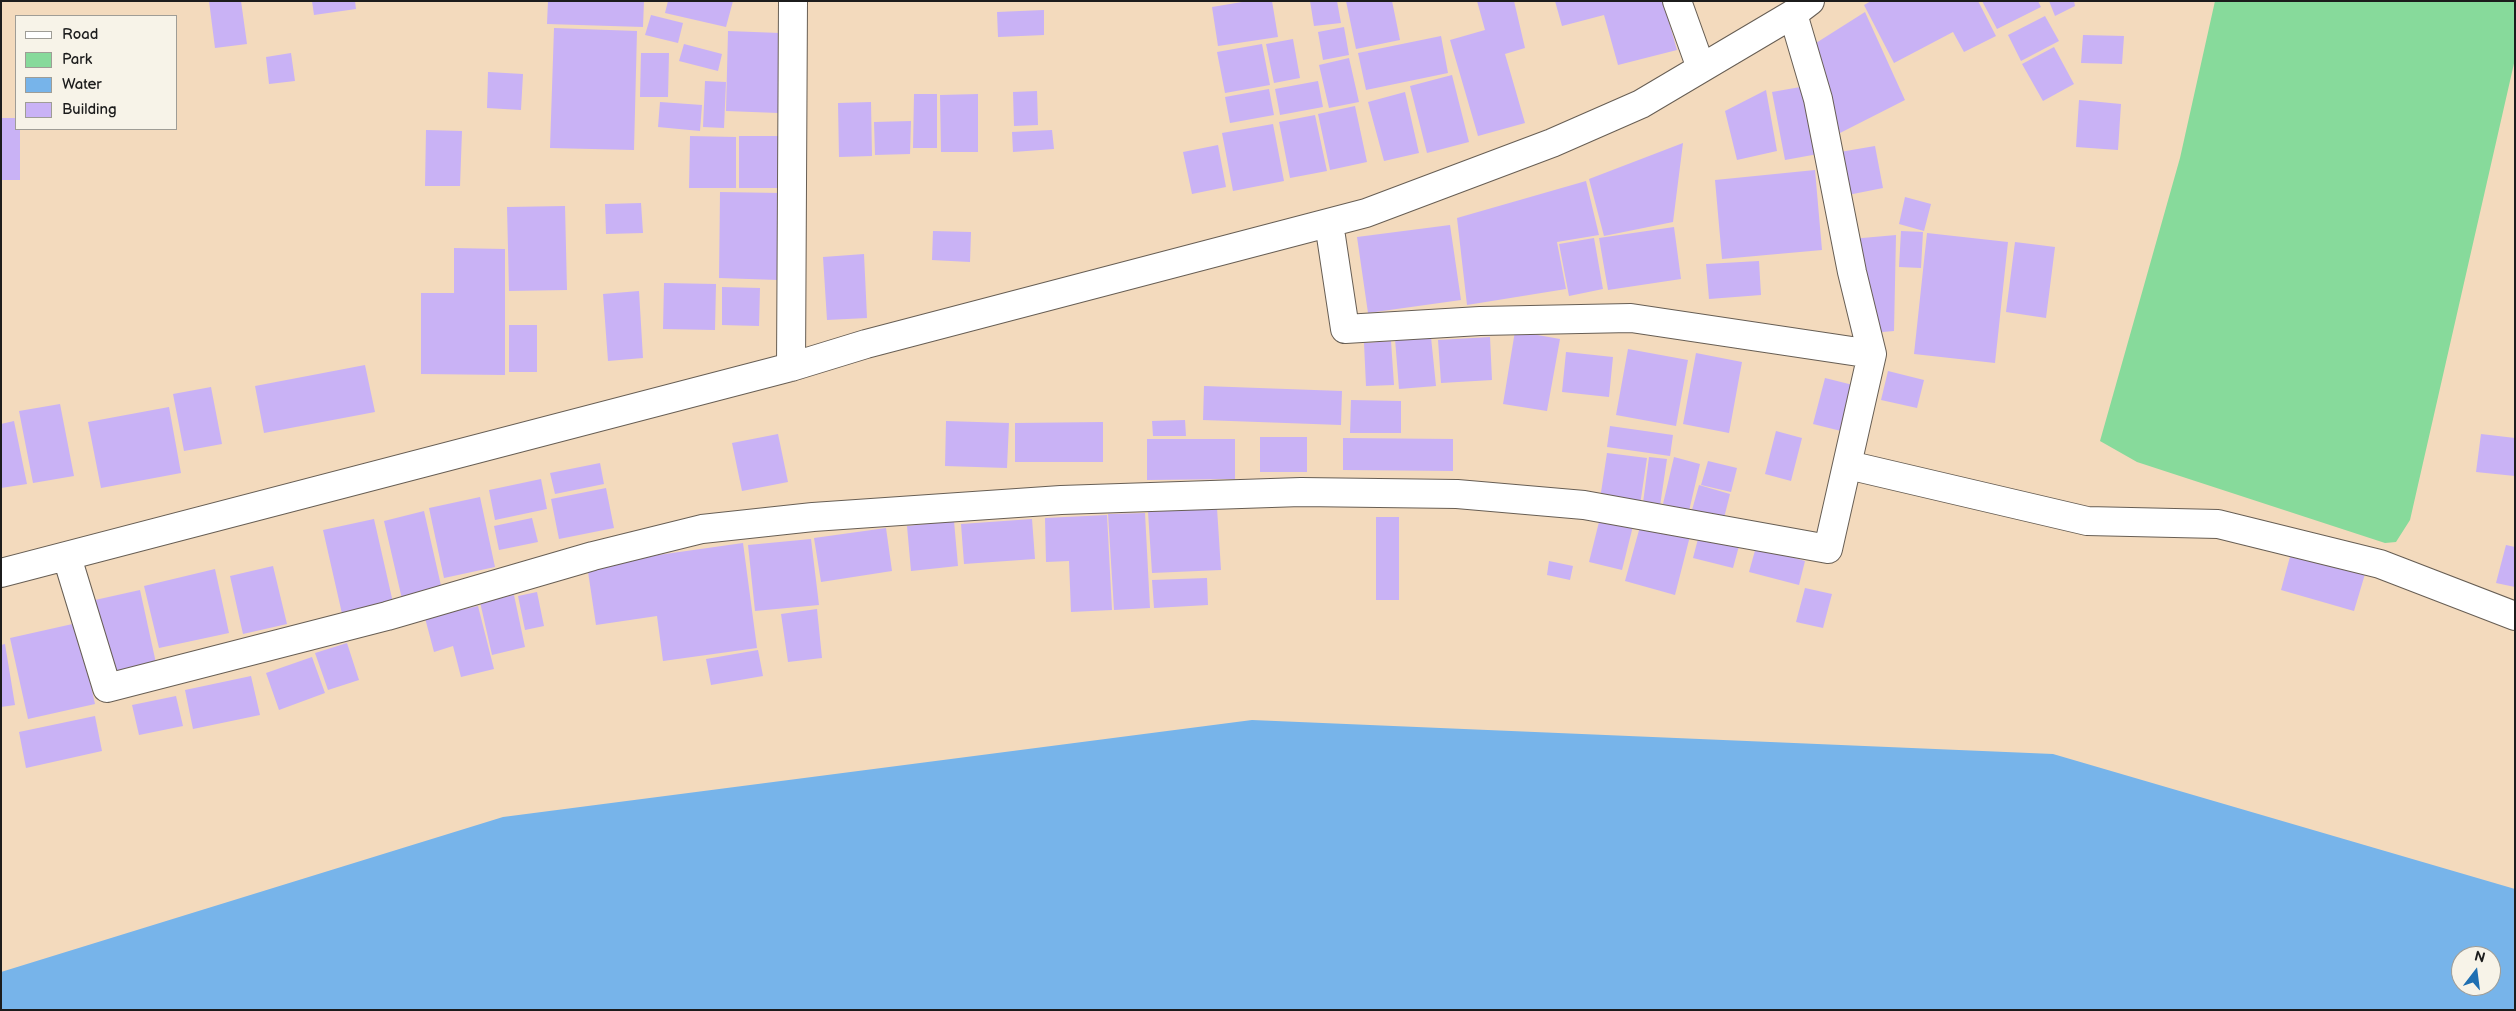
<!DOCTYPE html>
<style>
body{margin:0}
#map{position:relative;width:2516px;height:1011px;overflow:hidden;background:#f3dabd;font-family:"Balsamiq Sans",sans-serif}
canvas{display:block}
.frame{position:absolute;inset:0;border:2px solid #1c1c1c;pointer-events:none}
.legend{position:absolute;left:15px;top:15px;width:162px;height:115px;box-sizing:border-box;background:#f7f3e8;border:1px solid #9f9d96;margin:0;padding:6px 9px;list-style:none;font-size:15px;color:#1c1c1c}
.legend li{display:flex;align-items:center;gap:10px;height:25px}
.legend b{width:25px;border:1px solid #9f9d96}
.north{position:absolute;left:2451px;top:946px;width:50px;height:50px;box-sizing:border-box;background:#f7f3e8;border:1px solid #9f9d96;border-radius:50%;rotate:15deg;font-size:14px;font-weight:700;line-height:20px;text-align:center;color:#1c1c1c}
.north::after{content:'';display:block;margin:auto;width:18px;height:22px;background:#1f6fb2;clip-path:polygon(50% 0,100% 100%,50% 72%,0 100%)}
</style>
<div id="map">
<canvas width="2516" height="1011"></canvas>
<div class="frame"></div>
<ul class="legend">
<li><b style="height:6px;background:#fff"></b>Road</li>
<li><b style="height:14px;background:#87da9b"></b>Park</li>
<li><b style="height:14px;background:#77b4ea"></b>Water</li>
<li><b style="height:14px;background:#c9b2f5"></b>Building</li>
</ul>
<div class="north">N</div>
</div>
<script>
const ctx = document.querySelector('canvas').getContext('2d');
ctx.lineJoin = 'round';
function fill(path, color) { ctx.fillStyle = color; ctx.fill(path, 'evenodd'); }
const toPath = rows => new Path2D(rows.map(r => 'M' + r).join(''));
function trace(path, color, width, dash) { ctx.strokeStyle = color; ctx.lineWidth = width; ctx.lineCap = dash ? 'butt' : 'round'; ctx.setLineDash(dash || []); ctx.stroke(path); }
fill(toPath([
 [2215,1,2515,1,2515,59,2410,520,2396,542,2385,543,2137,462,2100,441,2180,158]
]), '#87da9b');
fill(toPath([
 [1252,720,2053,754,2515,889,2515,1010,1,1010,1,972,503,817],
 [2461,956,2491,956,2491,986,2461,986]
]), '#77b4ea');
fill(toPath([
 [209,1,241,1,247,44,215,48],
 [312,1,355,1,356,9,314,15],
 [548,1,644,1,643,27,547,24],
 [668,1,733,1,726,27,665,13],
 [1248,1,1272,1,1278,37,1218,46,1212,7],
 [1310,1,1337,1,1341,23,1314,26],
 [1346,1,1392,1,1400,40,1356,49],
 [1477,1,1514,1,1525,48,1505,54,1525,123,1478,136,1450,40,1485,30],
 [1555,1,1663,1,1677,50,1618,65,1604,15,1562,26],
 [1871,1,1978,1,1996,36,1964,52,1953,32,1894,63,1864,5],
 [1982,1,2038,1,2041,7,1997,29],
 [2049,1,2074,1,2075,6,2055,16],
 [1044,10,1044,35,998,37,997,12],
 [1865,12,1905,100,1840,133,1816,43],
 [651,15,683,23,678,43,645,35],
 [2045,16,2059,41,2021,61,2008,35],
 [1344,27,1349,55,1323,60,1318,32],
 [554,28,637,31,634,150,550,148],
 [728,31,780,33,778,113,726,111],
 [2083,35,2124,36,2122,64,2081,63],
 [1441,36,1448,73,1366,90,1358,53],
 [1293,39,1300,78,1274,83,1266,44],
 [684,44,722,54,718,71,679,61],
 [1262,44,1270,85,1225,93,1217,52],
 [2054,47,2074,84,2043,101,2022,64],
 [291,53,295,81,269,84,266,57],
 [641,53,669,53,668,97,640,97],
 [1349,58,1359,102,1329,108,1319,65],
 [488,72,523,74,521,110,487,108],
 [1452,75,1469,142,1427,153,1410,86],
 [705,81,726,82,724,128,703,127],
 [1318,81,1323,107,1280,115,1275,89],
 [1806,86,1818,154,1785,160,1772,92],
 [1269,89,1274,115,1230,123,1225,97],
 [1766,90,1777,151,1737,160,1725,111],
 [1037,91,1038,125,1014,126,1013,92],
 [1405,92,1419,153,1384,161,1368,102],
 [914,94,937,94,937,148,913,148],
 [978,94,978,152,941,152,940,95],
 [2079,100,2121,104,2118,150,2076,147],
 [660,102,702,105,700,131,658,127],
 [871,102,872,156,839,157,838,103],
 [1355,106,1367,162,1330,170,1318,114],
 [1315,115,1327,171,1290,178,1279,122],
 [1,118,16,118,16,129,20,129,20,180,1,180],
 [911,121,910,154,875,155,874,122],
 [1273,124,1284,181,1233,191,1222,133],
 [426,130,462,131,460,186,425,186],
 [1052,130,1054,149,1013,152,1012,132],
 [690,136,736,137,736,188,689,188],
 [739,136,787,136,787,188,739,188],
 [1683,143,1673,222,1604,236,1589,179],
 [1218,145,1226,187,1192,194,1183,152],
 [1875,146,1883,188,1848,195,1840,152],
 [1815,170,1822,250,1722,259,1715,180],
 [1586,181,1599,235,1557,242,1566,289,1467,305,1457,218],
 [720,192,780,193,778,280,719,278],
 [1905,197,1931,204,1924,231,1899,224],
 [641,203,643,233,606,234,605,204],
 [565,206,567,290,509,291,507,207],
 [1450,225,1461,300,1368,313,1357,237],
 [1674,227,1681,279,1608,290,1599,238],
 [933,231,971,232,970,262,932,260],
 [1901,231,1923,232,1921,268,1899,267],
 [1927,233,2008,242,1995,363,1914,354],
 [1896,235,1894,331,1871,333,1851,239],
 [1594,238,1603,289,1569,296,1559,244],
 [2015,242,2055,247,2046,318,2006,312],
 [454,248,505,249,505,375,421,374,421,293,454,293],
 [864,254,867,318,827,320,823,257],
 [1759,261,1761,295,1709,299,1706,264],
 [664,283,716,284,715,330,663,329],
 [722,287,760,288,759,326,722,325],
 [639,291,643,358,608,361,603,294],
 [509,325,537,325,537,372,509,372],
 [1515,331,1560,339,1547,411,1503,404],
 [1431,337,1436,386,1399,389,1395,339],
 [1490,337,1492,380,1441,383,1438,340],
 [1391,341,1394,385,1366,386,1364,343],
 [1628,349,1688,360,1676,426,1616,415],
 [1566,352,1613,357,1609,397,1562,392],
 [1696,353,1742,362,1729,433,1683,424],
 [365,365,375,412,264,433,255,386],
 [1888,371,1924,380,1917,408,1881,400],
 [1825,378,1857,386,1845,432,1813,424],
 [1204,386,1342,391,1341,425,1203,420],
 [211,387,222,444,184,451,173,394],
 [1351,400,1401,401,1401,433,1350,433],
 [60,404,74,476,33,483,19,411],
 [169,407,181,473,101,488,88,422],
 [1185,420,1186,436,1153,436,1152,421],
 [14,421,27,484,1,488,1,424],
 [946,421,1009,423,1007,468,945,466],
 [1103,422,1103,462,1015,462,1015,423],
 [1610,426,1673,435,1670,456,1607,447],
 [1776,431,1802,438,1791,481,1765,474],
 [778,434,788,482,742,491,732,443],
 [2481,434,2515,438,2515,476,2476,472],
 [1260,437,1307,437,1307,472,1260,472],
 [1343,438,1453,439,1453,471,1343,470],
 [1147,439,1235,439,1235,479,1147,480],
 [1607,453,1647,458,1640,505,1600,499],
 [1649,457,1667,459,1660,506,1643,503],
 [1674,457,1700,464,1689,511,1663,504],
 [1708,461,1737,468,1731,492,1701,485],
 [600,463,604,484,555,494,550,473],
 [541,479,547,509,495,520,489,490],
 [1699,485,1730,494,1724,518,1692,510],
 [606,488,614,528,559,539,551,499],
 [480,497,495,567,444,578,429,508],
 [1217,508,1221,570,1152,573,1148,512],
 [424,511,442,590,402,599,384,521],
 [1145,513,1150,608,1114,610,1108,514],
 [1601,514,1634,522,1622,570,1589,562],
 [1107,515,1112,610,1071,612,1069,561,1046,562,1045,518],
 [1376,517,1399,517,1399,600,1376,600],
 [532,518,538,542,499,550,494,526],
 [374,519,394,607,343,618,323,530],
 [1032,519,1035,559,964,564,961,524],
 [954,521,958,566,911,571,907,526],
 [1641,523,1690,536,1675,595,1625,581],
 [886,528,892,571,821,582,814,538],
 [1699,535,1739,546,1733,568,1693,558],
 [811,539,819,605,755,611,748,545],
 [743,543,757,648,663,661,657,616,596,625,587,565],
 [2506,545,2515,547,2515,587,2496,583],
 [1756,547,1805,561,1799,585,1749,572],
 [2291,553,2365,574,2354,611,2281,590],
 [1549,561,1573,566,1570,580,1547,575],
 [273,566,287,624,243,634,230,576],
 [215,569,229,633,159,648,144,586],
 [1207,578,1208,605,1154,608,1152,580],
 [1805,588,1832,594,1823,628,1796,622],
 [140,590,156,663,111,673,95,600],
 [537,592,544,626,525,630,518,596],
 [514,595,525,647,492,655,480,602],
 [478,606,494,669,461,677,453,646,434,652,425,618],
 [817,609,822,658,788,662,781,614],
 [77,623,95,704,28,719,10,638],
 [347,643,359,680,328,690,315,653],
 [5,644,15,705,1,707,1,645],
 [758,650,763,676,711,685,706,659],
 [312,657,325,693,279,710,266,673],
 [251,676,260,715,193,729,185,690],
 [176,696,183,726,139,735,132,705],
 [95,716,102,751,26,768,19,732]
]), '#c9b2f5');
const minor = toPath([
 [1677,1,1701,68],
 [1329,223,1345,329,1480,321,1631,318,1872,354,1852,272,1818,99,1793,14],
 [791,367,793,1],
 [1848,465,2087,521,2218,524,2380,564,2515,616],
 [67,557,107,688,387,616,593,556,702,529,813,517,1061,500,1301,492,1457,494,1584,505,1828,549,1872,354],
 [1,573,791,367,866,344,1366,213,1552,143,1641,104,1793,14,1810,1]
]);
trace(minor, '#675e54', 30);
trace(minor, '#fff', 28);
</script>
